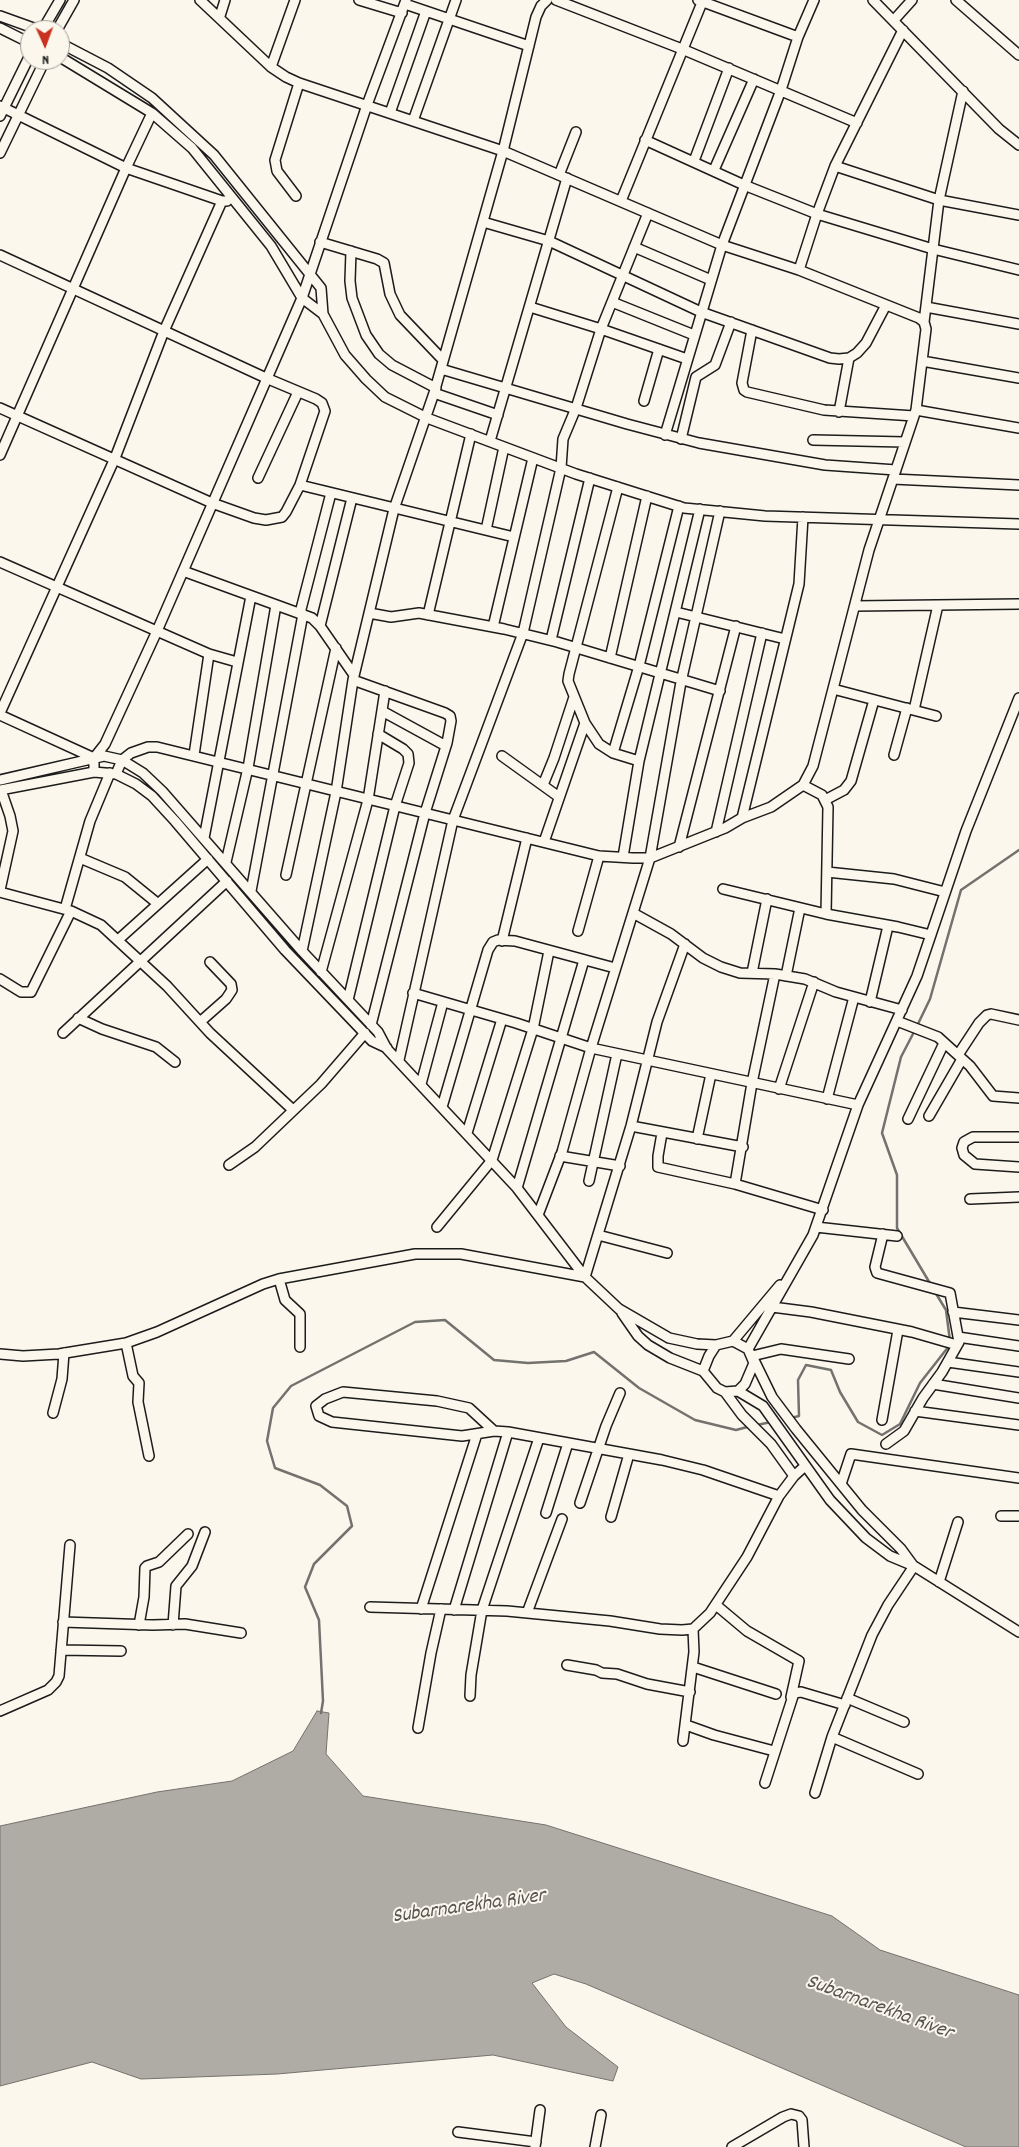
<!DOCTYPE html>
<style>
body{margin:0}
#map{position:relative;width:1019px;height:2147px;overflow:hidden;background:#fbf7ec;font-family:Dekko,sans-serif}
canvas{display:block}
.north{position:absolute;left:20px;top:20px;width:50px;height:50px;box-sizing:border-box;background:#fbf7ec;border:1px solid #a29f99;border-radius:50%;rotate:178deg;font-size:14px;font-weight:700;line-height:20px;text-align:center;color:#1c1c1c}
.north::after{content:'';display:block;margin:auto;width:18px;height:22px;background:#c8321e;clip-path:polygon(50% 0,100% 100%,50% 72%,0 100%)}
</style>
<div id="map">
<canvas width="1019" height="2147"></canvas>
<div class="north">N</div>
</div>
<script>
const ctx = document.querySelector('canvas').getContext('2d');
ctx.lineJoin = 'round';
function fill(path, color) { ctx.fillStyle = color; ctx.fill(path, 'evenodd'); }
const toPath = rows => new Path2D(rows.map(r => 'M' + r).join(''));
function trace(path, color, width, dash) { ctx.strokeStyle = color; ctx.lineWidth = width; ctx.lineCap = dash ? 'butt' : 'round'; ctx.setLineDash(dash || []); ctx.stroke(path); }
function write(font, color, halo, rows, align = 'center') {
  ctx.font = font + ' Dekko,sans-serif'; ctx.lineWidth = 4; ctx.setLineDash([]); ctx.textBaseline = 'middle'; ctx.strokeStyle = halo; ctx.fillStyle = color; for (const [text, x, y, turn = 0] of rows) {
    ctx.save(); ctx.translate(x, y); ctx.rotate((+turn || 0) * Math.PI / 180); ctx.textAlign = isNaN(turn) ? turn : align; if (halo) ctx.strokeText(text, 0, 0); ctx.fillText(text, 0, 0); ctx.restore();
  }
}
const water = toPath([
 [317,1711,329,1713,326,1754,363,1796,546,1825,832,1916,880,1950,1019,1995,1019,2147,966,2147,586,1984,554,1974,532,1983,566,2027,618,2067,613,2081,493,2055,277,2074,141,2079,92,2062,0,2086,0,1826,157,1792,232,1781,293,1751,317,1711]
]);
fill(water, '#afaca5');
trace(water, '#74726e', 1);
trace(toPath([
 [917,1026,930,999,961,890,1019,850],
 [915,1030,901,1057,882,1133,897,1175,897,1228,931,1285],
 [935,1292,946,1310,950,1341],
 [791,1418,799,1416,798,1380,806,1365,831,1370,840,1392,858,1422,882,1435,900,1424,920,1383,949,1346],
 [757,1425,771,1422],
 [321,1713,323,1701,319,1620,305,1587,314,1564,352,1526,347,1506,320,1485,275,1468,267,1441,273,1408,291,1386,415,1322,445,1320,494,1360,528,1363,566,1361,594,1352,639,1388,695,1420,736,1430,751,1426]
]), '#74726e', 2.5);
const minor = toPath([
 [359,0,402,13],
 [556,0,682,49,857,123],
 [698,0,798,37],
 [873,0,999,129,1019,145],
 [956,0,1019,55],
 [405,4,529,46],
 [0,16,39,30],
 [220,16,225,0],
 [894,20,912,0],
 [0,28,30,43],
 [43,29,60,0],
 [57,30,74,0],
 [60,43,108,68,152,98,214,155,321,288,323,314,345,355,366,379,385,397,427,418,576,474,684,508,765,516,1019,524],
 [60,57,152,113,192,148,271,246,302,298,323,314],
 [271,67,295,0],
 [0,106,126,168,222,201,227,201],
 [390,113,426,11],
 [0,116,30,55],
 [413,121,456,0],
 [645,140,744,185,817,214,933,249,1019,270],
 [0,153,45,60],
 [694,161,729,68],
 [835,166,939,200,1019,215],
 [714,170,754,79],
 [559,175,576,132],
 [296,196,277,171,275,160,299,83],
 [621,201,703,0],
 [483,222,549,241,701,312,830,358,839,359,849,358,857,353,866,343,886,305],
 [320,242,377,259,384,263,390,294,400,315,443,360],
 [634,247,711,280],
 [351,251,350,281,352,298,366,335,379,354,392,365,436,388],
 [0,255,266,378,316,399,322,403,325,411,300,485,286,512,282,517,266,520,254,518,212,503,0,408],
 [799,270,817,214,835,166,903,30],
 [612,302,694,335],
 [530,307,601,329,687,359],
 [926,307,1019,324],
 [924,322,939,200,963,91],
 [752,330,742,383,744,390,747,392,824,410,914,416],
 [922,361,1019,378],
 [441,369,627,424,699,443,825,465,896,470],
 [434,393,498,415],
 [644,401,659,349],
 [916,410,1019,428],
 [839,412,849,358],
 [665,435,722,245,781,90,798,37,814,0],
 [681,439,696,377,715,365,731,322],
 [813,440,905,442],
 [490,441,567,178],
 [0,455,126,168,152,113],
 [258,478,298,392],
 [893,479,1019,485],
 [300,485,514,537],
 [618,487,569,674,568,681,585,723,599,744,613,753,639,761],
 [486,530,504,447],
 [0,562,209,654,237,662],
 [183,571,312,618,320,626,354,675],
 [855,606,1019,604],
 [676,612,785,639],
 [300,613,331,493],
 [369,613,391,617,419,613,504,629,557,642,720,691],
 [428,615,471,434],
 [320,626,352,498],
 [493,627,533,458],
 [551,640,590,478],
 [610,658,647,496],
 [353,680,445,713,450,716,451,721,447,743,425,813,371,1025],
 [833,689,936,716],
 [914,710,938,605],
 [382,711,446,746],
 [0,713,115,458,164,331,222,201],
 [0,715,94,758],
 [613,753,639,666,679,506],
 [194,755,209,654],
 [894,755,907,708],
 [502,756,559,797],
 [94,772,94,758,105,744,157,631,302,298,367,105,406,0],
 [116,774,122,760,131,753,148,747,157,747,599,856,633,858,650,858,725,828,742,818,771,807,803,785,813,766,869,550,916,410,926,329,924,322,919,318,799,270,722,245,503,151,299,83,286,77,271,67,200,0],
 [0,780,104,756,122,760,143,773,162,791,302,951,378,1032,387,1049,517,1188,585,1277,619,1309,669,1338,697,1344,716,1345],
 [543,785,554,758,574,697],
 [803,785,822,795,828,807,826,914],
 [0,790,94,772,116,774,136,784,152,796,175,821,285,950,372,1041,387,1048],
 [825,800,844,790,851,781,874,700],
 [742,818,799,584,803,517],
 [716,832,762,633],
 [204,838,251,596],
 [544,842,585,723],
 [679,847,736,626],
 [623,857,639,761,700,509],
 [80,858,125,877,157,903],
 [226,862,248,768,276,605],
 [827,872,894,879,945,892],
 [286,875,336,648],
 [723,889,826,914,898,927,931,935],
 [0,890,13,831,10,816,1,790],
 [251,891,303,614],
 [0,892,71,911,101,925,167,986,210,1033,293,1110],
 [65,909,90,821,110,773],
 [633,913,671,934,703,958,721,967,740,973,775,974,805,979,836,992,902,1010],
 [578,931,599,856],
 [118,940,208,859],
 [502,941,527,838],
 [302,951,336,792,353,680,394,509,434,393,503,151,536,17,541,6,547,0],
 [321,972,368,800,385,691],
 [752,973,767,899],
 [786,976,800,908],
 [0,979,21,992,31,992,71,911],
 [413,993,516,1023,591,1048,858,1105],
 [348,1000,395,806,409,763,408,754,403,749,378,734],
 [870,1002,888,926],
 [78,1018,102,1029,156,1047,175,1062],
 [897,1021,938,1037,970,1066,993,1096,1019,1098],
 [200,1022,226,999,232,990,231,984,210,962],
 [63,1033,227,881],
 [958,1055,979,1023,987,1015,991,1014,1019,1020],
 [399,1060,453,820,523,633,561,468,563,439,576,408,601,329,648,213],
 [421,1084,443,1002],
 [779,1089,814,982],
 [827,1099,854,997],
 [442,1107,488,950,493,942,498,940,515,941,615,968],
 [929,1116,962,1059],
 [908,1119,944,1043],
 [631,1126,743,1147],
 [467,1133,502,1019],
 [662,1133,658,1156,658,1167,735,1184,823,1210],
 [1019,1137,973,1137,964,1142,962,1148,964,1155,975,1164,1019,1167],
 [697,1139,711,1074],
 [560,1156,620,1166],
 [229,1165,255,1147,321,1084,365,1033],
 [589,1181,617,1054],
 [735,1184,752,1083,775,974],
 [517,1188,584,960],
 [970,1199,1019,1197],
 [538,1215,562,1152,591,1048,650,858,681,682,720,511],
 [437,1227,492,1160,533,1029,549,951],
 [816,1227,897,1236],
 [883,1234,875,1267,877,1273,950,1293,959,1342,942,1372,923,1398,904,1431,886,1444],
 [598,1235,667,1253],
 [279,1279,285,1300,300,1314,300,1347],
 [772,1307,811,1312,912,1332,957,1345],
 [953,1312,1019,1320],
 [622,1313,638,1336,648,1345,670,1358,703,1371],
 [958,1337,1019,1346],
 [733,1341,748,1349,754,1363,745,1384,738,1391,725,1392,717,1388,703,1371,709,1356,716,1345,733,1341,780,1285],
 [126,1343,133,1376,139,1383,138,1402,149,1456],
 [748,1349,813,1235,858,1105,917,976,966,831,1019,698],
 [0,1354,23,1356,59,1354,126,1343,157,1332,263,1284,279,1279,415,1254,461,1254,585,1277,631,1126,657,1022,685,944],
 [849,1359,781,1349,752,1356,772,1397,796,1429,862,1510,901,1549,912,1564],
 [948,1362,1019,1372],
 [933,1384,1019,1398],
 [738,1391,763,1406,830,1500,866,1538,890,1556,914,1566,1019,1632],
 [725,1392,742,1415,771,1444,794,1476],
 [915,1411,1019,1425],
 [53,1413,62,1379,64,1353],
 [882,1420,898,1330],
 [494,1431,469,1408,437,1401,343,1392,325,1399,316,1406,319,1416,332,1422,462,1436,494,1431,508,1432,662,1460,703,1470,779,1496],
 [841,1484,851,1454,1019,1478],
 [580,1503,606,1426,620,1393],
 [546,1513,568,1443],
 [1001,1516,1019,1516],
 [611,1517,629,1454],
 [939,1582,958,1522],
 [716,1605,747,1631,799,1661,791,1697],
 [370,1607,507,1611,610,1621,660,1629,682,1630,693,1629,710,1613,747,1557,779,1496,794,1476,805,1466],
 [421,1609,477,1434],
 [454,1610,508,1432],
 [527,1613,562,1519],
 [63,1622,153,1625,185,1624,241,1633],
 [139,1625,144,1597,145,1568,147,1566,159,1562,188,1534],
 [173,1625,176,1586,192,1566,205,1532],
 [61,1650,121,1651],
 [567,1665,596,1670,602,1673,617,1674,647,1684,690,1692],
 [693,1667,776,1694],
 [470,1696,471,1675,482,1610,539,1438],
 [847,1698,904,1722],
 [0,1711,48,1690,56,1682,59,1676,70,1545],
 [686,1725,714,1735,774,1751],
 [418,1728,431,1653,441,1609],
 [832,1737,918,1774],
 [683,1741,694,1652,693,1629],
 [765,1783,794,1693,801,1692,845,1705],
 [815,1793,832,1737,872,1635,888,1605,914,1566],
 [458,2132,536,2142],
 [535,2147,540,2110],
 [595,2147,601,2115],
 [732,2147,783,2117,791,2114,799,2116,802,2120,804,2147]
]);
trace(minor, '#1c1c1c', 12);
trace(minor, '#fbf7ec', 9);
write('italic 21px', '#575653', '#fbf7ec', [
 ["Subarnarekha River",469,1908,-8],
 ["Subarnarekha River",879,2009,20]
]);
</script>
